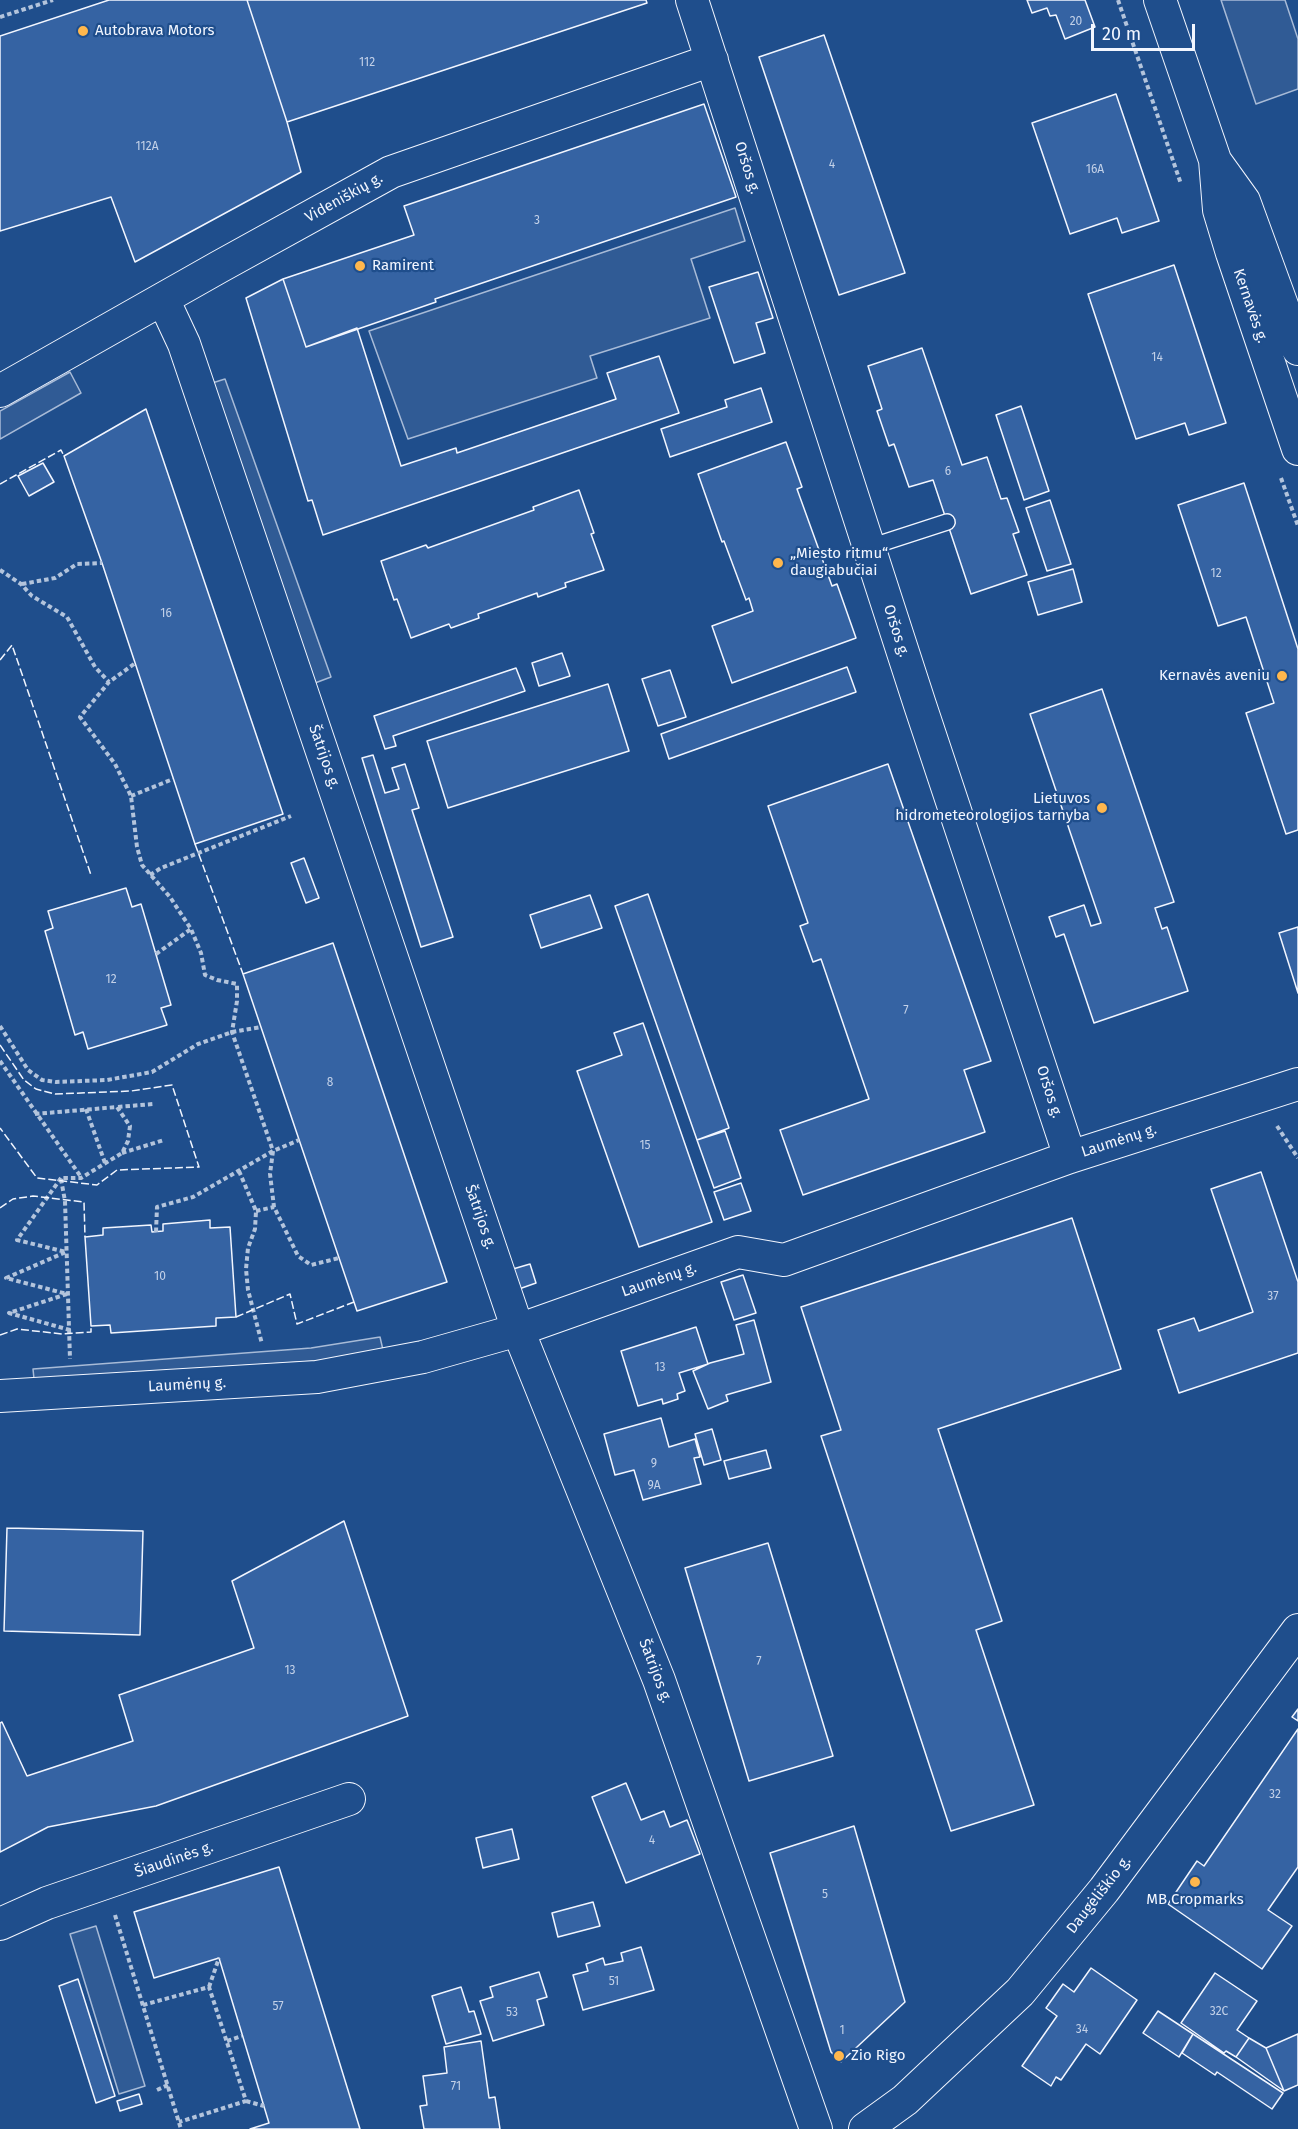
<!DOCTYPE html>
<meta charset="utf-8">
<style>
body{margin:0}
#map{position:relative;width:1298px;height:2129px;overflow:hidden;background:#1f4e8c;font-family:"Fira Sans",sans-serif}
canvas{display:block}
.scale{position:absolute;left:1091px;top:24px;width:104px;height:27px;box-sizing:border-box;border:3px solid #f2f6ff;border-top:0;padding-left:8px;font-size:18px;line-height:21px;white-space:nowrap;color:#f2f6ff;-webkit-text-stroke:4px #1f4e8c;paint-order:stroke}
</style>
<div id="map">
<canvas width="1298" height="2129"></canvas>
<div class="scale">20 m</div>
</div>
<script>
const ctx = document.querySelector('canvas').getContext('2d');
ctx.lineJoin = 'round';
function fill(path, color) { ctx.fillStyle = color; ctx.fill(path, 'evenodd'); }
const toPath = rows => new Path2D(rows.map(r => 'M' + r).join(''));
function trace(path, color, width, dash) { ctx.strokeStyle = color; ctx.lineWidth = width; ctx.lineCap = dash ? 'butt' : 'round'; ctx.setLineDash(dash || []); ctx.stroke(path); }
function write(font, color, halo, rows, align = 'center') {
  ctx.font = font + ' "Fira Sans",sans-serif'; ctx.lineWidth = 4.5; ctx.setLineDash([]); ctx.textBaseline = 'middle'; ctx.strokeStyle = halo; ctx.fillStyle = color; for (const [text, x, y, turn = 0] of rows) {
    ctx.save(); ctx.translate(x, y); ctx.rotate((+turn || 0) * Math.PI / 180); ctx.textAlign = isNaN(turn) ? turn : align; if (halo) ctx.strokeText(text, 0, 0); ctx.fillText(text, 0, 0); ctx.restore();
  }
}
const parking = toPath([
 [1221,0,1285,0,1298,39,1298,89,1256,104,1221,0],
 [735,208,745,241,691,259,710,318,590,356,597,378,408,439,369,331,735,208],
 [70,372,81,393,0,439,0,411,70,372],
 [225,379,331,677,315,683,209,384,225,379],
 [380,1337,383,1350,332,1360,34,1379,33,1369,311,1348,380,1337],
 [96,1926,145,2086,119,2094,70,1934,96,1926]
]);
fill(parking, '#305b95');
trace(parking, '#a8bbd7', 1.5);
const building = toPath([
 [109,0,247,0,287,122,301,172,135,262,111,197,0,231,0,36,109,0],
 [247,0,646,0,647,3,287,122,247,0],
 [1027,0,1085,0,1095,27,1065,39,1056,15,1050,16,1047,8,1032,13,1027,0],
 [824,35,905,273,839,295,759,57,824,35],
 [1116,94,1159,221,1122,233,1117,218,1070,234,1032,123,1116,94],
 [704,104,736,197,435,299,436,302,306,347,283,279,414,235,404,206,704,104],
 [1174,265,1226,423,1189,435,1185,423,1136,439,1088,294,1174,265],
 [758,272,773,318,756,323,765,353,734,363,709,287,758,272],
 [283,279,306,347,357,328,401,466,456,448,457,453,616,399,607,373,659,356,679,413,323,535,312,500,308,501,246,298,283,279],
 [922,348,962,465,987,457,1001,499,1007,498,1019,532,1013,534,1027,575,971,594,933,480,909,487,894,444,889,446,877,411,882,409,868,366,922,348],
 [761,388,772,422,670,457,661,429,727,407,725,400,761,388],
 [1021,406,1049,491,1024,500,996,415,1021,406],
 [146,409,283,814,195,844,102,563,64,456,146,409],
 [786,442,802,487,797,489,832,586,837,584,856,638,732,683,712,626,753,611,749,598,746,600,724,541,722,542,698,474,786,442],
 [43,463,54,482,29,496,18,476,43,463],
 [1244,483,1298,649,1298,830,1286,834,1246,713,1274,703,1246,617,1218,626,1178,505,1244,483],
 [579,490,594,533,591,534,604,570,565,583,566,587,538,597,537,593,478,614,479,618,451,628,449,624,411,638,397,599,394,600,381,561,426,545,428,548,534,510,533,507,579,490],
 [1050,500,1071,564,1047,571,1026,508,1050,500],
 [1073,569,1082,602,1038,615,1028,582,1073,569],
 [562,653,570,676,539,686,532,663,562,653],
 [847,667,856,692,669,759,661,734,847,667],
 [516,668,525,691,393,736,396,746,385,749,374,716,516,668],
 [670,670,686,717,658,726,642,679,670,670],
 [608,684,629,751,448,808,427,741,608,684],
 [1102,689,1174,902,1155,908,1162,929,1167,927,1188,991,1094,1023,1064,934,1056,937,1049,917,1084,905,1091,926,1101,923,1030,714,1102,689],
 [373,755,385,793,399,789,392,768,405,764,419,808,412,810,453,937,421,947,362,758,373,755],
 [888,764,991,1061,964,1070,985,1132,803,1195,780,1130,869,1099,821,959,813,962,800,926,808,923,768,806,888,764],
 [304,858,319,898,306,903,291,863,304,858],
 [126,888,132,907,141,904,171,1005,161,1008,167,1025,88,1049,83,1032,75,1035,45,931,53,928,48,911,126,888],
 [648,894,729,1128,697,1140,615,906,648,894],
 [590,895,602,928,541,948,530,915,590,895],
 [1298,927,1298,993,1279,933,1298,927],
 [333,943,447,1282,357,1311,243,974,333,943],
 [643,1023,712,1222,639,1247,577,1071,622,1055,614,1033,643,1023],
 [725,1131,741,1178,714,1188,697,1140,725,1131],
 [1261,1172,1298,1282,1298,1353,1179,1393,1158,1330,1194,1318,1199,1331,1253,1312,1211,1189,1261,1172],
 [741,1183,751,1211,724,1220,714,1192,741,1183],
 [1072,1218,1121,1369,938,1429,1002,1621,976,1630,1034,1805,951,1831,821,1436,841,1430,801,1307,1072,1218],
 [210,1220,210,1228,230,1227,236,1317,216,1318,216,1326,111,1333,110,1325,91,1326,85,1237,103,1235,103,1228,151,1225,152,1232,163,1231,163,1224,210,1220],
 [530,1264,536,1283,519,1289,513,1269,530,1264],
 [743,1275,756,1313,734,1320,721,1282,743,1275],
 [754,1320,771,1382,726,1395,728,1401,708,1409,693,1371,710,1363,744,1354,736,1325,754,1320],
 [696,1327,708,1364,679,1373,685,1391,677,1394,678,1399,663,1404,662,1399,638,1406,621,1351,696,1327],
 [661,1418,669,1447,695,1439,700,1457,694,1458,701,1484,643,1500,634,1470,615,1475,604,1434,661,1418],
 [712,1429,721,1460,704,1465,695,1434,712,1429],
 [766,1450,771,1468,729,1479,724,1461,766,1450],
 [344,1521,408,1716,156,1806,48,1827,0,1852,0,1723,2,1722,27,1776,133,1741,119,1695,254,1648,232,1581,344,1521],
 [7,1528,143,1531,140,1635,4,1631,7,1528],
 [768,1543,833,1756,749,1781,685,1568,768,1543],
 [1298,1709,1298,1721,1292,1717,1298,1709],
 [1298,1729,1298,1867,1268,1910,1292,1926,1262,1969,1168,1904,1197,1861,1204,1866,1298,1729],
 [626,1783,641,1820,664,1811,670,1827,687,1820,700,1854,626,1883,592,1797,626,1783],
 [854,1826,905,2002,841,2062,831,2052,770,1853,854,1826],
 [512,1829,519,1859,483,1868,476,1838,512,1829],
 [279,1867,360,2129,250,2129,269,2123,219,1958,154,1978,134,1912,279,1867],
 [593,1902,600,1926,558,1937,552,1913,593,1902],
 [641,1947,654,1990,583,2010,573,1975,588,1971,586,1964,603,1958,605,1965,623,1961,621,1953,641,1947],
 [1091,1968,1137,2000,1100,2054,1086,2044,1061,2080,1056,2077,1051,2086,1022,2066,1057,2016,1046,2008,1063,1984,1074,1992,1091,1968],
 [539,1972,547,1997,537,2000,544,2025,493,2041,480,2001,493,1997,490,1987,539,1972],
 [1215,1973,1257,2001,1237,2030,1249,2038,1236,2057,1226,2051,1224,2053,1181,2023,1215,1973],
 [78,1979,115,2096,96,2103,59,1986,78,1979],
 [461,1987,469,2012,474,2011,481,2034,446,2044,432,1996,461,1987],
 [1158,2011,1193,2034,1179,2057,1143,2033,1158,2011],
 [1193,2034,1283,2093,1272,2109,1217,2072,1215,2075,1182,2053,1193,2034],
 [1298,2034,1298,2085,1284,2091,1266,2048,1298,2034],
 [1249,2038,1266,2048,1284,2091,1236,2057,1249,2038],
 [481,2041,489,2098,495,2097,500,2129,424,2129,420,2106,427,2105,423,2076,447,2073,444,2047,481,2041],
 [139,2094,142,2104,120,2111,117,2101,139,2094]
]);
fill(building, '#3563a3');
trace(building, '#f2f6ff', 1.5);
const service = toPath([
 [870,547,947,522]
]);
const minor = toPath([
 [692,0,920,705,1070,1157],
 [1160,0,1215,160,1219,210,1232,253,1298,449],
 [1216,162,1244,201,1298,349],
 [163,299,184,344,518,1330,659,1680,816,2129],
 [0,391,219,267,391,172,712,60],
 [0,1396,317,1377,423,1357,518,1330,738,1252,784,1260,1070,1157,1298,1084],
 [0,1924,47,1903,349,1799],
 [865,2129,905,2100,1020,1992,1104,1890,1298,1630]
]);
trace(service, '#f2f6ff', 18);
trace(minor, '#f2f6ff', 34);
trace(toPath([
 [1118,0,1181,184],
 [0,17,53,0],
 [1281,478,1298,526],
 [0,570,21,584,32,596,67,617,95,667,109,682],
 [22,584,55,578,77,564,102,563],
 [134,664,109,682,80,717,115,764,131,796,137,847,142,865,170,897,191,929,201,953,205,975,217,980,237,984,237,1001,232,1032,273,1151,270,1174,274,1207,298,1256,311,1265,339,1258],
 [131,796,173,779],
 [150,875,161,868,291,816],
 [156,954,191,929],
 [0,1026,28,1070,42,1080,56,1082,107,1080,152,1072,198,1044,232,1032,261,1027],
 [0,1061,81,1177],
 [118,1107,153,1104],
 [86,1109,105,1163],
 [35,1114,117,1107,130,1126,128,1141,122,1153,81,1178,61,1178],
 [1277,1126,1298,1158],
 [122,1153,164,1140],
 [239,1171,256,1211,255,1229,248,1248,246,1269,248,1290,262,1344],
 [61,1178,17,1240,66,1252,6,1278,67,1294,9,1313,70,1330],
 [61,1179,65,1201,70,1359],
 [256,1211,274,1207],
 [156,1232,157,1207,193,1197,273,1151,299,1140],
 [115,1915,181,2129],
 [209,1987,219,1958],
 [143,2005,209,1987,246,2101,179,2122],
 [227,2041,242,2036],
 [157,2090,168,2085],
 [246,2101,264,2106]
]), '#b3c4dc', 4, [4.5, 3]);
trace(service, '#1f4e8c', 15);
trace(minor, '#1f4e8c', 32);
trace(toPath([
 [0,484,61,450,64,456],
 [0,660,12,645,91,875],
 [195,844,243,974],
 [0,1045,24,1080,36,1089,55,1094,131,1091,172,1085,199,1167,117,1170,97,1185,37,1178,0,1128],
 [0,1208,13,1199,33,1196,84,1202,85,1237],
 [236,1317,290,1294,297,1324,354,1302],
 [0,1335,17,1329,62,1334,91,1332,91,1326]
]), '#f2f6ff', 1.5, [8, 3]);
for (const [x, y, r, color] of [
 [83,31,6,"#ffb74d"],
 [360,266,6,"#ffb74d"],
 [778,563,6,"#ffb74d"],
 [1282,676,6,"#ffb74d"],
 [1102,808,6,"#ffb74d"],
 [1195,1882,6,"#ffb74d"],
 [839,2056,6,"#ffb74d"]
]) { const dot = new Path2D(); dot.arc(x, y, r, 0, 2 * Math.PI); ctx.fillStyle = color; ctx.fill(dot); trace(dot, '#1f4e8c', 2); }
write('12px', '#c3d1e8', null, [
 ["20",1076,22],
 ["112",367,63],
 ["112A",147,147],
 ["4",832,165],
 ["16A",1095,170],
 ["3",537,221],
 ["14",1157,358],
 ["6",948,472],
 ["12",1216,574],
 ["16",166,614],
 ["12",111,980],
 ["7",906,1011],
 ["8",330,1083],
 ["15",645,1146],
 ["10",160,1277],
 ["37",1273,1297],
 ["13",660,1368],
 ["9",654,1464],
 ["9A",654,1486],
 ["7",759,1662],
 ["13",290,1671],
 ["32",1275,1795],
 ["4",652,1841],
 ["5",825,1895],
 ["51",614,1982],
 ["57",278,2007],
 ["32C",1219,2012],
 ["53",512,2013],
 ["34",1082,2030],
 ["1",842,2031],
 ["71",456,2087]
]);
write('15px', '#f2f6ff', '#1f4e8c', [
 ["Autobrava Motors",95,31],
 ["Ramirent",372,266],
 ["„Miesto ritmu“",790,554],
 ["daugiabučiai",790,571],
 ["Kernavės aveniu",1270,676,"right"],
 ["Lietuvos",1090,799,"right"],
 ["hidrometeorologijos tarnyba",1090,816,"right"],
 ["MB Cropmarks",1195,1900,"center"],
 ["Zio Rigo",851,2056]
], 'left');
write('15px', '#f2f6ff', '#1f4e8c', [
 ["Oršos g.",747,168,72],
 ["Videniškių g.",344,198,-29],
 ["Kernavės g.",1250,306,71],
 ["Oršos g.",896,631,72],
 ["Šatrijos g.",324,757,71],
 ["Oršos g.",1049,1092,72],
 ["Laumėnų g.",1119,1141,-18],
 ["Šatrijos g.",480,1217,71],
 ["Laumėnų g.",659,1280,-19],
 ["Laumėnų g.",187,1385,-3],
 ["Šatrijos g.",655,1671,69],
 ["Šiaudinės g.",174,1860,-19],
 ["Daugėliškio g.",1099,1895,-52]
]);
</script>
